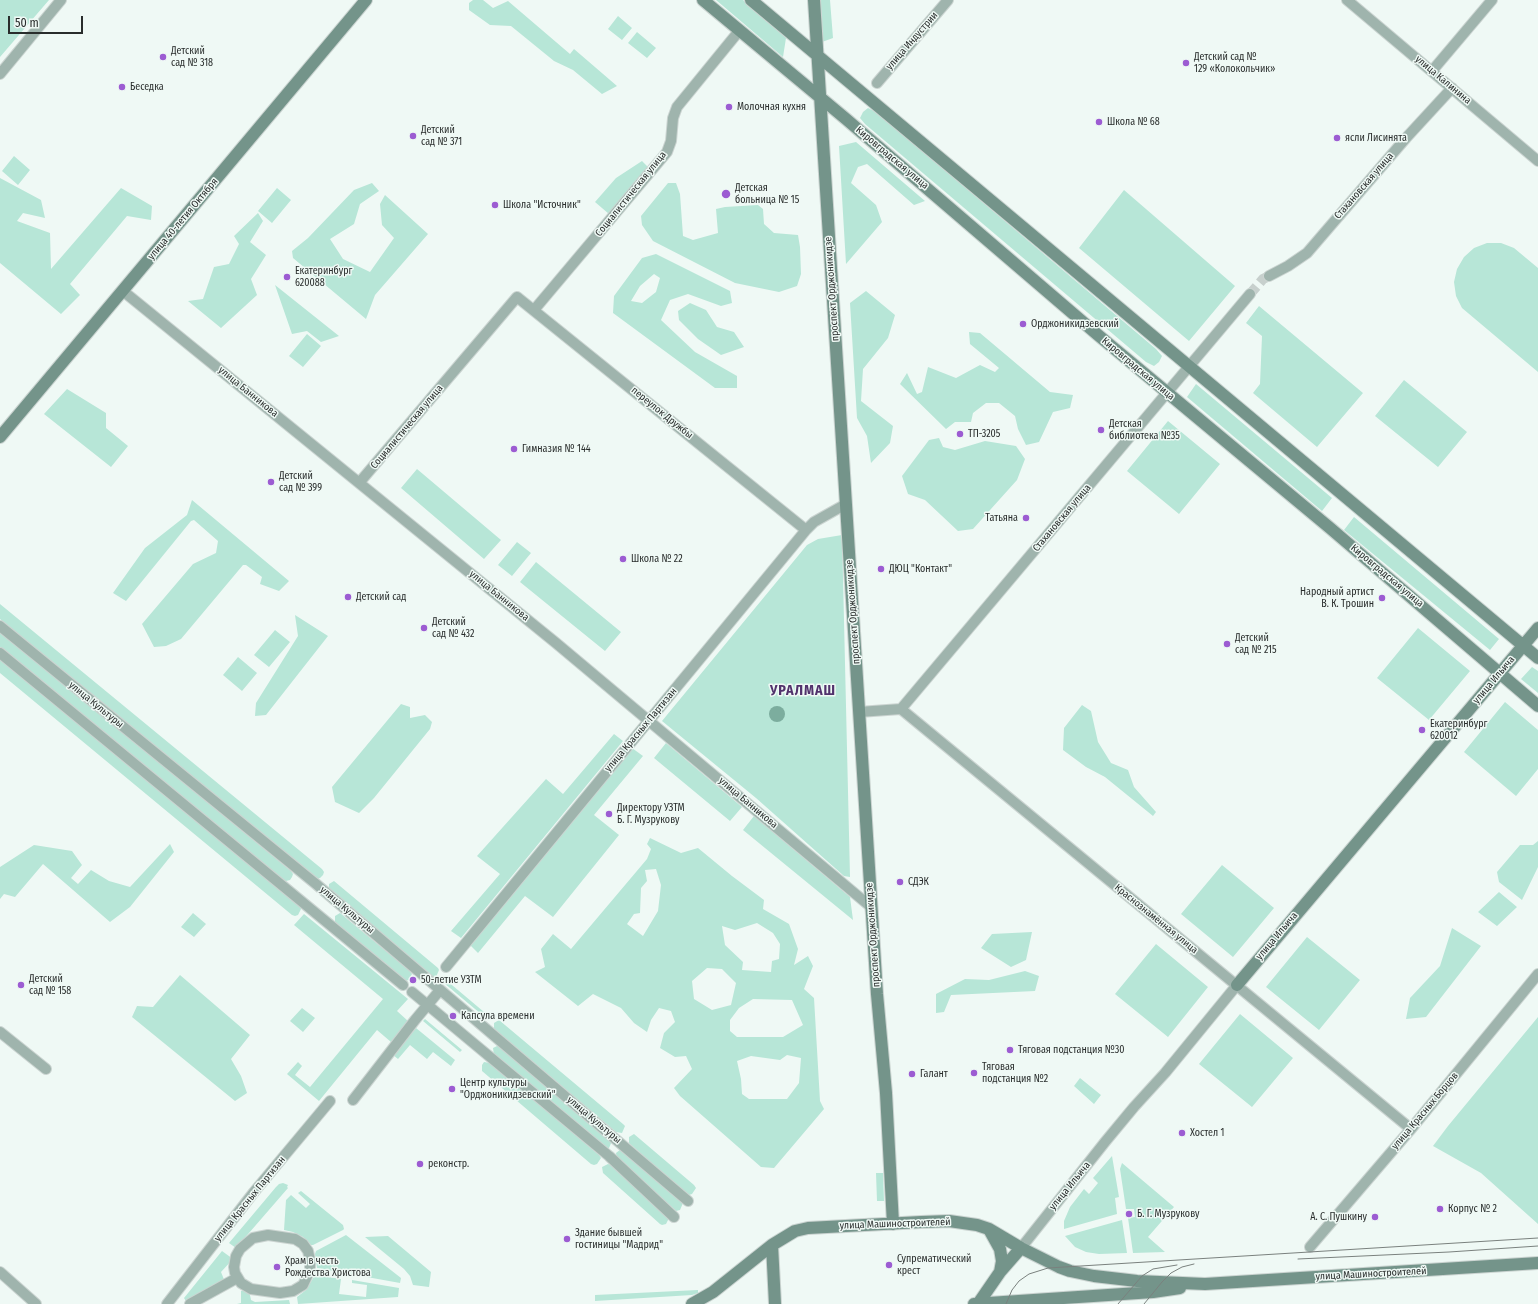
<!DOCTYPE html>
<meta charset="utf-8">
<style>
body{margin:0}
#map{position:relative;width:1538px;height:1304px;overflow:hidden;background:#eff9f5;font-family:"Fira Sans Condensed",sans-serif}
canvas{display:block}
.scale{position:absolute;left:8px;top:16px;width:75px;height:18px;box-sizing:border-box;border:2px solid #292d2c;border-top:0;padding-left:5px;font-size:12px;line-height:14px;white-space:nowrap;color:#292d2c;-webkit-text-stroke:3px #eff9f5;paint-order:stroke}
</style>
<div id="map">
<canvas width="1538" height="1304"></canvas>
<div class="scale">50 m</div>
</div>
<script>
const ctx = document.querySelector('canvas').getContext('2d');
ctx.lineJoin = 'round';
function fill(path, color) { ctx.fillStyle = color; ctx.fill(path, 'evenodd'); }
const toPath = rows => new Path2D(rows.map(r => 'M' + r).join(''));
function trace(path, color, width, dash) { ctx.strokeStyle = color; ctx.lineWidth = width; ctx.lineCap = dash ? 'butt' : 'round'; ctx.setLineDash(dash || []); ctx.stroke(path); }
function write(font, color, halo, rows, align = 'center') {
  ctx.font = font + ' "Fira Sans Condensed",sans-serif'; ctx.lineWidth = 3; ctx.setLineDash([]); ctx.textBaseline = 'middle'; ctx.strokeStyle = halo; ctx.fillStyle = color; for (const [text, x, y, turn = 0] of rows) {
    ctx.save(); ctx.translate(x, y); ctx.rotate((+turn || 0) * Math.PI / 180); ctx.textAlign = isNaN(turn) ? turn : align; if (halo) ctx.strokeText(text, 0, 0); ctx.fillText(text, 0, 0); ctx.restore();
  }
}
fill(toPath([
 [0,0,49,0,0,57],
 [473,0,483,0,493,8,508,1,570,54,574,49,617,86,602,94,573,70,554,61,511,26,490,25,469,10,469,3],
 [716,0,743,0,776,28,786,38,783,57],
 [820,0,830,0,833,38,822,42],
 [618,16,632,28,622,40,608,29],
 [637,32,656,48,647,58,628,43],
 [868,108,876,112,1156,349,1162,356,1159,362,1154,366,1146,362,865,124,860,118,863,112],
 [856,142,925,201,914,205,867,164,858,167,851,183,876,205,882,222,846,264,839,146],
 [14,156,30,170,18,185,2,171],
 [642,161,648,167,609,214,595,202,616,178],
 [0,178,41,200,45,218,23,213,17,221,50,233,51,269,121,188,152,206,151,220,127,216,70,284,80,295,61,314,0,263],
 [372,183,379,191,360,204,354,224,330,239,343,259,370,272,394,238,382,225,380,204,385,195,428,234,375,295,366,319,293,258,292,251,308,238,354,190],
 [668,183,676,183,680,194,683,236,693,240,718,233,716,209,725,207,758,205,763,209,764,224,774,233,798,235,800,247,801,274,797,286,779,292,735,283,653,241,642,225,641,216],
 [277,188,291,200,272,223,258,211],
 [1124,190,1235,286,1189,341,1079,248],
 [258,213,263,221,250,242,266,255,251,279,257,295,221,328,188,301,203,299,214,267,229,264,239,244,234,236],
 [1487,243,1501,243,1514,248,1538,268,1538,372,1462,308,1456,296,1454,282,1457,269,1464,257,1474,248],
 [656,254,730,291,732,303,721,306,688,294,670,300,661,320,695,352,737,376,737,388,715,388,613,313,614,296,642,258],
 [654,274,660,278,656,292,642,303,631,301,640,286],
 [275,285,339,336,321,342,307,331,292,334],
 [866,291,895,315,888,338,863,369,861,401,893,426,890,443,871,463,867,436,857,418,850,303],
 [690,303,706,310,717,327,734,332,744,347,721,355,698,339,679,320,678,311],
 [1259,306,1363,393,1317,447,1253,393,1260,384,1262,336,1246,323],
 [969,332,980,333,1050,392,1073,395,1070,408,1053,412,1039,442,1026,445,1018,429,1015,416,999,403,986,403,973,413,971,422,955,422,946,429,900,384,907,373,917,394,922,392,928,367,956,378,980,365,995,372,999,368,970,344],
 [307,334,321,346,303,367,289,356],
 [1404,380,1467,432,1438,467,1375,416],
 [1196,384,1332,498,1322,511,1187,397],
 [67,389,106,413,106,428,128,446,111,467,44,414],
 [1168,421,1220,464,1179,514,1127,471],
 [939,438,943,447,955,450,985,441,1016,446,1025,459,1017,480,973,529,958,531,925,500,908,494,902,476,929,440],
 [417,469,501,540,484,559,401,488],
 [192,500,289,581,279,591,260,584,262,577,246,565,243,565,181,639,166,646,154,647,142,624,193,564,216,553,218,541,194,520,191,521,126,601,113,593,145,548,187,515],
 [1354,517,1499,639,1490,650,1344,530],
 [842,535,850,877,844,876,756,798,662,721,807,545,818,539],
 [517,542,531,553,512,576,498,565],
 [536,562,621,632,605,651,520,582],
 [0,604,322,869,324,872,323,875,320,878,317,879,314,878,0,619],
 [295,615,328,636,266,715,255,716,256,703,298,636],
 [1418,628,1470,671,1429,720,1377,678],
 [275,630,290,642,269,667,254,655],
 [0,632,291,871,293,874,292,877,290,880,286,881,283,880,0,647],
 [238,657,257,673,242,691,223,675],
 [0,658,300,906,301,909,298,915,295,916,292,915,0,673],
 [1532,667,1538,671,1538,693,1521,679],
 [1505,702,1538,730,1538,769,1516,796,1464,752],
 [401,704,410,707,410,718,425,715,432,722,430,729,374,798,359,813,335,802,332,787],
 [1082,705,1091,711,1098,742,1111,763,1128,770,1134,787,1156,812,1153,816,1105,777,1086,767,1063,750,1064,728],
 [614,734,623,741,461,938,451,931,500,874,477,856,546,779,563,794],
 [666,743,742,807,730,821,654,758],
 [632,748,643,756,594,815,619,835,553,917,525,896,478,953,470,945],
 [754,816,850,897,853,920,743,830],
 [650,838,681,853,698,848,732,876,764,900,763,909,789,924,798,949,794,965,808,956,813,966,804,989,814,998,820,1101,824,1109,774,1168,761,1167,680,1096,674,1088,692,1069,686,1056,675,1057,660,1048,664,1033,675,1022,671,1011,659,1008,651,1020,647,1032,634,1023,621,1008,593,994,578,1006,535,972,545,967,541,949,553,934,571,949,647,859,651,849,647,844],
 [656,869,661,885,658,911,643,936,627,924,634,914,640,913,641,888,647,881,645,870],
 [757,923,773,933,780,944,779,959,772,961,771,972,742,970,743,962,725,945,722,926,735,930],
 [707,968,722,969,736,983,731,1005,712,1010,694,999,692,981],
 [753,999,792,1000,803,1025,783,1037,737,1037,730,1031,730,1020,739,1008],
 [787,1055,801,1058,799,1083,787,1099,749,1099,742,1094,741,1079,737,1061,751,1056,780,1060],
 [1538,841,1538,867,1522,900,1499,882,1497,872,1520,845,1533,845],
 [170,844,174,852,130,907,110,922,43,864,15,897,4,894,0,899,0,867,34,845,72,851,82,865,71,878,78,884,91,870,109,881,130,887],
 [1222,865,1274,908,1233,957,1181,914],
 [334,881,438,968,439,970,436,977,433,978,329,891,329,884],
 [1499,892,1517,907,1497,926,1478,912],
 [193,913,206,924,194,937,181,927],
 [340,913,410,971,412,974,409,980,405,981,403,980,335,922,335,916],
 [304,914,408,999,397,1011,408,1021,391,1042,377,1030,319,1101,287,1074,298,1062,302,1066,295,1075,310,1087,383,999,294,925],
 [1452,928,1481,946,1426,1017,1406,1019,1410,998,1440,966],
 [1032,932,1026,960,1011,967,981,948,992,934],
 [1307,937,1360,980,1319,1030,1266,987],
 [1156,944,1208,987,1168,1037,1115,994],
 [1025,971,1039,976,1035,991,951,995,944,1012,936,1013,936,994,965,979,989,980],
 [180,975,250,1035,231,1059,241,1076,247,1093,235,1101,132,1017,137,1006,153,1007],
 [446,980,484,1012,481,1014,444,983],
 [302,1008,315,1018,303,1032,290,1021],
 [1240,1014,1293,1058,1252,1107,1199,1064],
 [1538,1017,1538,1224,1481,1173,1433,1146,1448,1126],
 [425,1019,462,1050,460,1052,423,1021],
 [499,1020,623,1124,625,1126,622,1133,616,1132,494,1029,494,1023],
 [416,1028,455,1060,451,1066,433,1052,427,1059,410,1045,398,1059,393,1055],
 [499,1045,612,1141,609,1148,605,1149,494,1055,493,1048],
 [484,1062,490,1063,599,1155,601,1158,597,1164,594,1165,591,1164,482,1071,482,1065],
 [1080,1078,1101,1095,1094,1104,1074,1086],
 [634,1134,694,1185,696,1188,692,1194,689,1195,686,1194,629,1143,629,1137],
 [621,1149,681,1201,683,1203,680,1210,676,1211,674,1209,617,1159,616,1153],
 [1112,1156,1119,1197,1115,1198,1117,1214,1064,1229,1064,1221,1070,1207,1084,1189,1089,1194,1098,1183,1093,1178],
 [1122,1163,1174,1207,1148,1237,1165,1252,1133,1253,1128,1218,1135,1217,1134,1209,1126,1209,1120,1169],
 [608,1164,611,1165,667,1215,669,1218,666,1224,662,1225,660,1224,603,1173,602,1167],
 [876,1173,883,1173,884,1201,877,1201],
 [283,1183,288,1185,287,1187,288,1188,236,1248,229,1243,276,1187,279,1184],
 [301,1191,343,1225,344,1229,343,1230,313,1245,311,1245,303,1237,293,1232,284,1230,286,1200,291,1195,306,1208,310,1204,298,1193],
 [1122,1220,1127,1253,1099,1254,1086,1252,1075,1247,1065,1236],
 [346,1235,401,1278,400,1283,317,1268,315,1254,316,1251],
 [388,1236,431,1272,429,1287,413,1285,410,1276,404,1269,365,1237],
 [222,1251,233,1259,221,1272,225,1282,187,1303,184,1298],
 [315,1275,341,1279,339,1294,366,1297,367,1285,352,1283,352,1280,399,1288,398,1297,298,1304,297,1297,306,1290],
 [249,1290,251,1300,255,1302,289,1300,290,1304,237,1304,241,1303,241,1291],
 [698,1290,698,1293,692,1295,595,1301,595,1295]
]), '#b7e6d7');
fill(toPath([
 '769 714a8 8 0 1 1 16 0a8 8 0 1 1-16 0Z'
]), '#7cad9e');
trace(toPath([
 [1250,294,1263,279,1269,276]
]), '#c7d0cd', 10, [10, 5]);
const street = toPath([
 [1347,0,1538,161],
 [1432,71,1492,0],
 [0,74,61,0],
 [877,83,948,0],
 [1269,276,1288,266,1307,253,1406,138,1452,88],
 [123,291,556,643,871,907],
 [534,310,667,152,671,141,673,118,677,107,739,31],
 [359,483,517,297,806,530],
 [0,626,316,884,688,1201],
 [0,653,403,985],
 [901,709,1411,1129],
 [859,712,901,709,1250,294],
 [446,967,806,530,814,522,846,504],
 [412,992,609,1156,674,1217],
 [0,1032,46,1069],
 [353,1100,415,1020,440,990],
 [268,1235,295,1239,303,1244,308,1251,310,1260,310,1270,303,1285,293,1291,280,1293,251,1289,241,1283,235,1273,234,1267,236,1256,240,1249,253,1238,268,1235],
 [1310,1247,1411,1129,1538,974],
 [1021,1248,1105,1142,1134,1107,1165,1073,1237,985],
 [0,1272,36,1304],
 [167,1304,254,1192,330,1101],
 [190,1304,237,1278]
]);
const secondary = toPath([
 [703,0,846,119,1098,335,1330,528,1538,706],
 [751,0,1538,658],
 [814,0,877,994,886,1093,893,1224],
 [0,437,366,0],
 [1237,985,1538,628],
 [772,1245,775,1304],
 [1000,1272,1021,1248],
 [692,1304,713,1292,772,1245,795,1231,808,1228,921,1222,949,1221,977,1225,989,1229,1021,1248,1059,1267,1070,1271,1094,1276,1137,1281,1205,1284,1538,1263],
 [974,1304,1153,1292,1180,1288],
 [978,1304,1000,1272,1002,1261,1000,1249,990,1231]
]);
trace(street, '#cbd4d1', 12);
trace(secondary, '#cbd4d1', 14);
trace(street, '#9fb4ad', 10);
trace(secondary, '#74948a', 12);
trace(toPath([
 [1298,1259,1449,1252,1538,1246],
 [1006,1304,1012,1290,1019,1281,1029,1274,1048,1268,1538,1238],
 [1118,1304,1142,1276,1153,1269,1177,1265],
 [1144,1304,1162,1282,1171,1273,1182,1267,1194,1264]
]), '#7a817e', 1);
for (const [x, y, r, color] of [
 [163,57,4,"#9c5cd2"],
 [1186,63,4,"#9c5cd2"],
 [122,87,4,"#9c5cd2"],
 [729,107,4,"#9c5cd2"],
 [1099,122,4,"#9c5cd2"],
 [413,136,4,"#9c5cd2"],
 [1337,138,4,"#9c5cd2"],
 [726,194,5,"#9c5cd2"],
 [495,205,4,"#9c5cd2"],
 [287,277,4,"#9c5cd2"],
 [1023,324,4,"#9c5cd2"],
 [1101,430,4,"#9c5cd2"],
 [960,434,4,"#9c5cd2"],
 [514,449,4,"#9c5cd2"],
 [271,482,4,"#9c5cd2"],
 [1026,518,4,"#9c5cd2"],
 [623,559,4,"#9c5cd2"],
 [881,569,4,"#9c5cd2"],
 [348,597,4,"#9c5cd2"],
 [1382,598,4,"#9c5cd2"],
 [424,628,4,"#9c5cd2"],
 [1227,644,4,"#9c5cd2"],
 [1422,730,4,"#9c5cd2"],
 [609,814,4,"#9c5cd2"],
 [900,882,4,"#9c5cd2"],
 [413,980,4,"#9c5cd2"],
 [21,985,4,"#9c5cd2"],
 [453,1016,4,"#9c5cd2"],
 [1010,1050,4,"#9c5cd2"],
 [974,1073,4,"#9c5cd2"],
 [912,1074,4,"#9c5cd2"],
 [452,1089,4,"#9c5cd2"],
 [1182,1133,4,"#9c5cd2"],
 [420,1164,4,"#9c5cd2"],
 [1440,1209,4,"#9c5cd2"],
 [1129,1214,4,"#9c5cd2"],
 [1375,1217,4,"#9c5cd2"],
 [567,1239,4,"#9c5cd2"],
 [889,1265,4,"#9c5cd2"],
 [277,1267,4,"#9c5cd2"]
]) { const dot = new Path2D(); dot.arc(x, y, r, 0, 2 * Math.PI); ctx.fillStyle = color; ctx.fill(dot); trace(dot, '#eff9f5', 1.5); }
write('10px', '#292d2c', '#eff9f5', [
 ["улица Индустрии",912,41,-49],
 ["улица Калинина",1443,80,40],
 ["Кировградская улица",892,158,40],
 ["Стахановская улица",1364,186,-49],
 ["Социалистическая улица",631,194,-51],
 ["улица 40-летия Октября",183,219,-50],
 ["проспект Орджоникидзе",832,289,-94],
 ["Кировградская улица",1138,369,40],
 ["улица Банникова",248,392,39],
 ["переулок Дружбы",662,413,39],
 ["Социалистическая улица",407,427,-50],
 ["Стахановская улица",1062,518,-50],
 ["Кировградская улица",1387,576,40],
 ["улица Банникова",499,596,39],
 ["проспект Орджоникидзе",853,612,-94],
 ["улица Ильича",1494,680,-50],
 ["улица Культуры",96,705,39],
 ["улица Красных Партизан",641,730,-50],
 ["улица Банникова",748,803,40],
 ["улица Культуры",347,910,40],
 ["Краснознамённая улица",1156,919,39],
 ["проспект Орджоникидзе",873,935,-94],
 ["улица Ильича",1277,936,-50],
 ["улица Красных Борцов",1425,1111,-50],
 ["улица Культуры",594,1120,40],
 ["улица Ильича",1070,1186,-51],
 ["улица Красных Партизан",250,1199,-51],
 ["улица Машиностроителей",895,1224,-2],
 ["улица Машиностроителей",1371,1274,-3]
]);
write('10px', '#292d2c', '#eff9f5', [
 ["Детский",171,51],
 ["сад № 318",171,63],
 ["Детский сад №",1194,57],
 ["129 «Колокольчик»",1194,69],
 ["Беседка",130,87],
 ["Молочная кухня",737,107],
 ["Школа № 68",1107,122],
 ["Детский",421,130],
 ["сад № 371",421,142],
 ["ясли Лисинята",1345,138],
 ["Детская",735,188],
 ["больница № 15",735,200],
 ["Школа \"Источник\"",503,205],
 ["Екатеринбург",295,271],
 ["620088",295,283],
 ["Орджоникидзевский",1031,324],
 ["Детская",1109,424],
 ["библиотека №35",1109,436],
 ["ТП-3205",968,434],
 ["Гимназия № 144",522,449],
 ["Детский",279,476],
 ["сад № 399",279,488],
 ["Татьяна",1018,518,"right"],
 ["Школа № 22",631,559],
 ["ДЮЦ \"Контакт\"",889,569],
 ["Народный артист",1374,592,"right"],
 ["В. К. Трошин",1374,604,"right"],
 ["Детский сад",356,597],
 ["Детский",432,622],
 ["сад № 432",432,634],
 ["Детский",1235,638],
 ["сад № 215",1235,650],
 ["Екатеринбург",1430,724],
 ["620012",1430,736],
 ["Директору УЗТМ",617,808],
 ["Б. Г. Музрукову",617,820],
 ["СДЭК",908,882],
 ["Детский",29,979],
 ["сад № 158",29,991],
 ["50-летие УЗТМ",421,980],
 ["Капсула времени",461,1016],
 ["Тяговая подстанция №30",1018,1050],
 ["Тяговая",982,1067],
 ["подстанция №2",982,1079],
 ["Галант",920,1074],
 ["Центр культуры",460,1083],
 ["\"Орджоникидзевский\"",460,1095],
 ["Хостел 1",1190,1133],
 ["реконстр.",428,1164],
 ["Корпус № 2",1448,1209],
 ["Б. Г. Музрукову",1137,1214],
 ["А. С. Пушкину",1367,1217,"right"],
 ["Здание бывшей",575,1233],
 ["гостиницы \"Мадрид\"",575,1245],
 ["Супрематический",897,1259],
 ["крест",897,1271],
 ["Храм в честь",285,1261],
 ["Рождества Христова",285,1273]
], 'left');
ctx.letterSpacing = '1px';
write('bold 14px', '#51326c', '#eff9f5', [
 ["УРАЛМАШ",803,691]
]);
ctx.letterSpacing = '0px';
</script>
